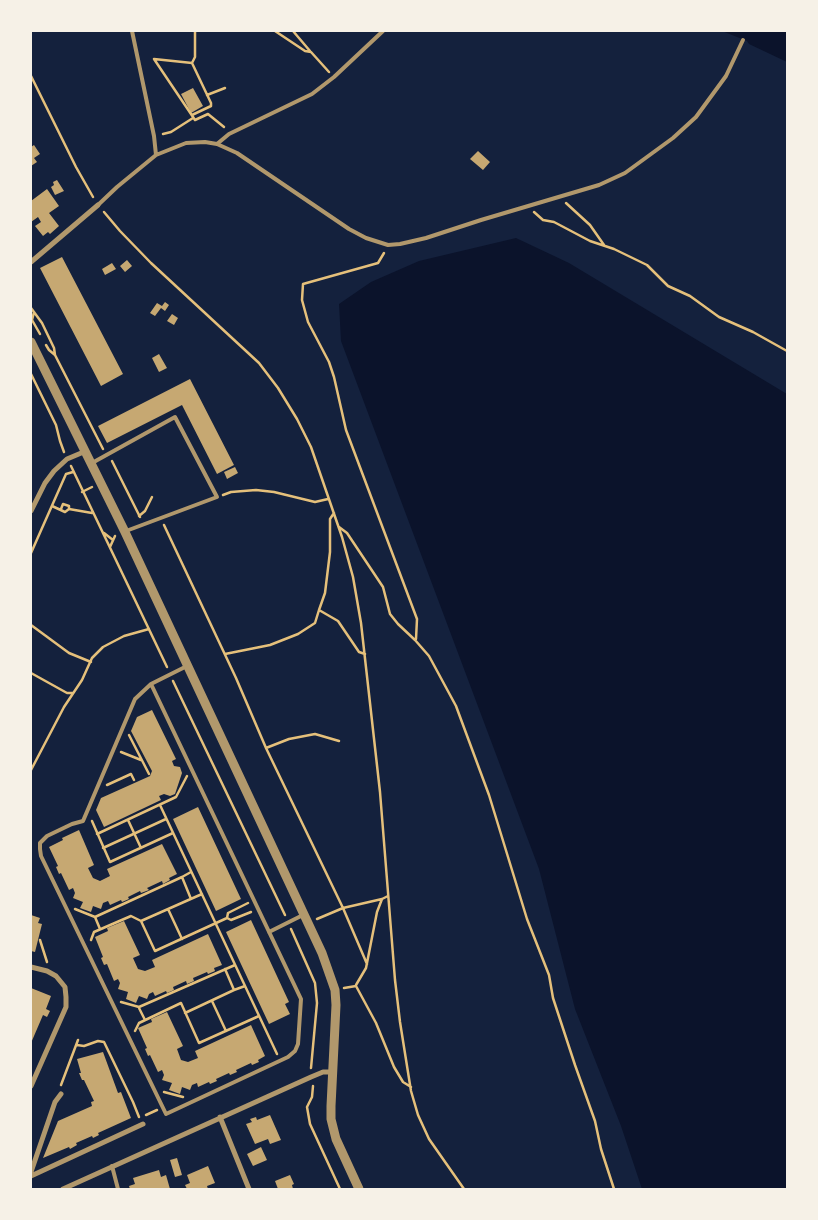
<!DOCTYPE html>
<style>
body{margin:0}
#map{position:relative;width:818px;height:1220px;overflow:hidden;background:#14213d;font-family:Overpass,sans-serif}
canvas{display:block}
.frame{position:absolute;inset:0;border:32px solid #f6f1e7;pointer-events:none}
</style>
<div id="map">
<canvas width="818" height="1220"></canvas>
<div class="frame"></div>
</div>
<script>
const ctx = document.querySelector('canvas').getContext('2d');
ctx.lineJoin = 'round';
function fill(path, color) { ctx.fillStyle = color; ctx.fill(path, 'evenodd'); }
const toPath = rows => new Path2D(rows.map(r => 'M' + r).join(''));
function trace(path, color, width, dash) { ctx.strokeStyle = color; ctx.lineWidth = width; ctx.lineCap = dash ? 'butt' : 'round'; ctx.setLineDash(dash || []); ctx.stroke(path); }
fill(toPath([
 [722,31,787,31,787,62,749,44,747,41],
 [516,238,569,263,787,394,787,1189,642,1189,621,1126,575,1009,539,869,341,341,339,304,371,282,419,261]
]), '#0b132b');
fill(toPath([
 [193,88,203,106,191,113,181,94],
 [34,145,40,154,34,158,37,162,31,166,31,147],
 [478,151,490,162,483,170,470,159],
 [57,180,64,191,55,195,51,187,54,185,53,182],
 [47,189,59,206,49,213,59,226,50,234,48,232,43,236,35,226,41,222,38,217,31,222,31,201],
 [62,257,123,374,101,386,40,268],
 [127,260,132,266,125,272,120,266],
 [112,263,116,269,105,275,102,269],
 [165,302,169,305,165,311,161,308,155,316,150,313,157,303,162,306],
 [172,314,178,318,174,325,167,321],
 [159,354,167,368,159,372,152,358],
 [190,379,234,465,217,474,182,405,107,443,98,426],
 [235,467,238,473,227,479,224,472],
 [152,710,176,759,172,761,174,766,180,767,182,773,175,794,170,796,164,794,159,796,161,800,104,827,96,810,101,798,150,776,152,771,131,731,137,717],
 [198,807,241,899,216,911,173,819],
 [79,830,94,865,88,868,93,878,100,881,110,876,107,869,162,844,177,874,169,878,170,880,163,884,162,881,147,888,149,890,141,893,140,891,128,897,129,899,122,902,121,900,110,905,108,901,103,903,101,909,93,906,91,912,80,908,83,902,73,898,75,893,73,888,69,890,61,873,59,874,56,867,58,866,49,847,63,840,62,838],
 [31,915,40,918,38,923,42,924,35,952,31,951],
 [251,920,289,1002,285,1004,290,1014,269,1024,226,932],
 [124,921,140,955,133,958,138,969,145,971,155,967,152,960,208,934,222,965,214,968,215,971,208,974,207,972,193,978,194,981,187,984,186,981,173,987,174,990,167,993,166,991,155,996,153,992,149,994,147,999,139,996,136,1003,126,999,128,992,118,989,120,983,118,979,114,981,107,964,104,965,101,958,103,957,95,937,108,931,107,928],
 [31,988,51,996,46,1009,50,1011,47,1017,43,1015,31,1043],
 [167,1012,183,1046,177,1049,181,1060,188,1062,198,1058,195,1051,251,1025,265,1056,258,1060,259,1062,252,1065,251,1063,236,1070,237,1072,230,1075,229,1073,216,1079,217,1081,210,1084,209,1082,198,1087,197,1083,192,1085,190,1090,182,1087,180,1094,169,1090,172,1083,162,1080,164,1075,162,1070,158,1072,150,1055,148,1056,145,1049,147,1048,138,1028,152,1022,151,1019],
 [103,1052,118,1093,121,1092,131,1118,98,1133,99,1135,93,1138,92,1136,76,1143,77,1145,70,1149,69,1147,43,1158,58,1121,92,1106,91,1102,94,1101,84,1080,82,1080,79,1073,81,1073,77,1059],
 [270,1115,281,1140,270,1144,268,1139,255,1144,246,1124,252,1122,250,1119,256,1117,257,1120],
 [261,1147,267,1160,253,1166,247,1154],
 [177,1158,182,1175,175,1177,170,1160],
 [208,1166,215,1183,207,1186,208,1189,187,1189,185,1185,190,1183,187,1175],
 [159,1170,161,1177,166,1175,170,1189,130,1189,129,1186,135,1184,133,1178],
 [290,1175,294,1184,292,1185,293,1189,278,1189,275,1181]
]), '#c6a872');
trace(toPath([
 [275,31,305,51,311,52,329,72],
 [293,31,310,51],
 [154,59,195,120,208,114,224,127],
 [154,59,192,63],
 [31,76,76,167,93,197],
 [207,95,225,88],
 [192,115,211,106,211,103,192,63,195,57,195,31],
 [163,134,171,132,193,118],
 [566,203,590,225,604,245],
 [104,212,120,231,151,263,259,363,278,388,297,419,311,447,342,537,353,577,361,623,380,792,395,980,400,1022,411,1091,418,1115,429,1139,464,1189],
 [534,212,543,220,554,222,590,241,614,249,647,265,668,286,690,296,719,317,753,332,787,351],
 [384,253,378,263,303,284,302,300,308,322,329,362,334,377,346,430,417,619,416,639],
 [31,308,42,323,54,348,55,355,103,449],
 [34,312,32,320,40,334],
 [46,345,49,350,55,355],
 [31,374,56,425,60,441,64,452],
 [112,461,140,517],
 [71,466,167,667],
 [82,492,92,487],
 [223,495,231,492,256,490,274,492,315,502,328,499],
 [52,506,65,512,69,509,69,506,63,504,61,509],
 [69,509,92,513],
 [334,513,330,519,330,552,325,593,319,610,338,621,359,652,365,654],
 [139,516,145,511,152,497],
 [164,525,236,678,266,748,343,908,367,964],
 [339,527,347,533,383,587,390,614,398,624,415,640,429,656,456,706,489,795,527,919,549,975,553,998,575,1065,595,1121,601,1149,614,1189],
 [104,533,113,540],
 [110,547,115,536],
 [31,553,66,474,73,472],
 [31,625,69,653,91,662],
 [225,654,270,645,298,634,315,623,319,610],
 [31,673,67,693,73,693],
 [173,681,285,915],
 [129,735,149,774],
 [266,748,289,739,315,734,339,741],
 [121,752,141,760],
 [31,770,64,707,82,680,92,658,103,647,124,636,149,629],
 [107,785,131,774,134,780],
 [160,805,277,1054],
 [128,820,141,848],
 [92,821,110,862,173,833],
 [97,834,176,797,187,776],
 [103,848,166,819],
 [191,899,182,877,191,872],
 [75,909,95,917,182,877],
 [168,909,182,939],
 [95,917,100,929],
 [227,918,231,920,251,912],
 [317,919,343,908,382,899],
 [141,921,202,894],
 [291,929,315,983,317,1003,311,1068],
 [40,940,47,962],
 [91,940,94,932,131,916,141,921,155,951,227,918,228,913,248,903],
 [225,969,234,990,245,986],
 [356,985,366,968,377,912,382,899,388,896],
 [344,988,356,986,376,1023,394,1067,403,1082,411,1087],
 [212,1001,226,1031],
 [121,1002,139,1007,235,965],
 [139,1008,145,1020],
 [185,1013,234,990],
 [135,1031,139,1023,181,1003,199,1043,259,1016],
 [77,1045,84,1046,98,1041,104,1042,133,1102,139,1117],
 [61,1085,78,1040],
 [313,1086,312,1097,307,1107,310,1124,340,1189],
 [164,1092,183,1097],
 [146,1115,157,1110]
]), '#e5c07b', 2.5);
trace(toPath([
 [132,31,154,136,156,155],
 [217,144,229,134,312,94,334,77,383,31],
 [98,205,117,187,156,155,186,143,205,142,217,144,237,153,349,229,366,238,388,245,400,244,426,238,481,220,599,185,625,173,673,138,696,117,726,76,743,40],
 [92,463,175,417,217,497,126,531],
 [151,684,135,699,83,821,72,824,47,836,40,843,40,849,41,856,166,1114,288,1057,295,1051,298,1044,301,999,151,684,187,666],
 [269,932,303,915],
 [112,1166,118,1189]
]), '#b1986c', 4);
trace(toPath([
 [31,262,98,205],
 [31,511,45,483,54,471,67,459,86,451],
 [31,967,47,971,56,976,65,987,66,997,66,1007,31,1086],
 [220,1117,249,1189],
 [31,1172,55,1102,61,1094],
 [31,1176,143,1124],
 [63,1189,311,1077,323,1072,333,1072]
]), '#b1986c', 5);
trace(toPath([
 [31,342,125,532,322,953,335,990,336,1005,331,1106,331,1119,336,1139,359,1189]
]), '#b1986c', 9);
</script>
